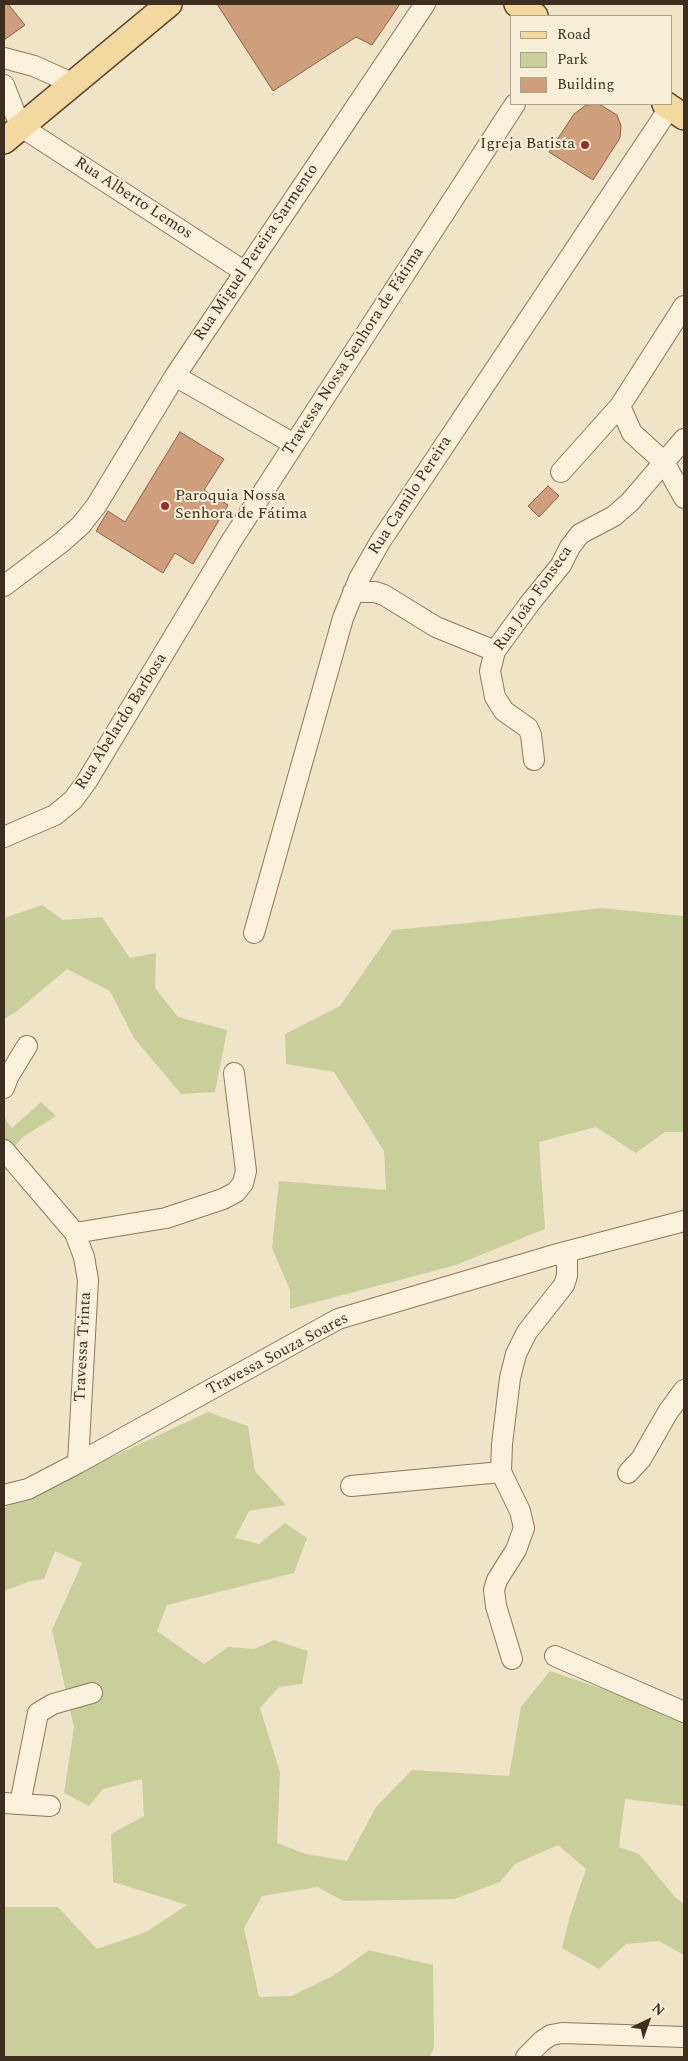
<!DOCTYPE html>
<meta charset="utf-8">
<style>
body{margin:0}
#map{position:relative;width:688px;height:2061px;overflow:hidden;background:#f0e4c8;font-family:Spectral,serif}
canvas{display:block}
.frame{position:absolute;inset:0;border:5px solid #3d2e20;pointer-events:none}
.legend{position:absolute;left:510px;top:15px;width:162px;height:90px;box-sizing:border-box;background:#f7eed8;border:1px solid #ada18e;margin:0;padding:6px 9px;list-style:none;font-size:15px;color:#3d2e20}
.legend li{display:flex;align-items:center;gap:10px;height:25px}
.legend b{width:25px;border:1px solid #ada18e}
.north{position:absolute;left:623px;top:1996px;width:50px;height:50px;-webkit-text-stroke:4px #f7eed8;paint-order:stroke;rotate:42deg;font-size:14px;font-weight:700;line-height:20px;text-align:center;color:#3d2e20}
.north::after{content:'';display:block;margin:auto;width:18px;height:22px;background:#3d2e20;clip-path:polygon(50% 0,100% 100%,50% 72%,0 100%)}
</style>
<div id="map">
<canvas width="688" height="2061"></canvas>
<div class="frame"></div>
<ul class="legend">
<li><b style="height:6px;background:#f3d9a0"></b>Road</li>
<li><b style="height:14px;background:#c9cf9b"></b>Park</li>
<li><b style="height:14px;background:#cf9f7d"></b>Building</li>
</ul>
<div class="north">N</div>
</div>
<script>
const ctx = document.querySelector('canvas').getContext('2d');
ctx.lineJoin = 'round';
function fill(path, color) { ctx.fillStyle = color; ctx.fill(path, 'evenodd'); }
const toPath = rows => new Path2D(rows.map(r => 'M' + r).join(''));
function trace(path, color, width, dash) { ctx.strokeStyle = color; ctx.lineWidth = width; ctx.lineCap = dash ? 'butt' : 'round'; ctx.setLineDash(dash || []); ctx.stroke(path); }
function write(font, color, halo, rows, align = 'center') {
  ctx.font = font + ' Spectral,serif'; ctx.lineWidth = 4; ctx.setLineDash([]); ctx.textBaseline = 'middle'; ctx.strokeStyle = halo; ctx.fillStyle = color; for (const [text, x, y, turn = 0] of rows) {
    ctx.save(); ctx.translate(x, y); ctx.rotate((+turn || 0) * Math.PI / 180); ctx.textAlign = isNaN(turn) ? turn : align; if (halo) ctx.strokeText(text, 0, 0); ctx.fillText(text, 0, 0); ctx.restore();
  }
}
fill(toPath([
 [42,905,63,920,102,917,130,958,156,953,155,988,178,1017,227,1030,215,1092,181,1094,134,1038,110,991,67,969,16,1012,4,1019,4,918],
 [601,908,684,916,684,1132,665,1132,636,1153,596,1127,539,1142,545,1229,456,1265,290,1309,290,1290,272,1248,279,1181,386,1190,384,1151,334,1072,286,1064,285,1034,340,1006,393,930,488,921],
 [41,1102,56,1116,23,1137,4,1159,4,1117,12,1128],
 [208,1412,248,1426,255,1471,286,1505,249,1511,235,1538,259,1544,285,1523,307,1538,294,1573,167,1605,157,1631,204,1664,228,1647,254,1649,274,1640,308,1651,302,1684,279,1687,260,1708,280,1772,277,1843,306,1854,347,1861,376,1807,412,1770,509,1776,521,1707,550,1671,669,1712,684,1720,684,1806,625,1799,619,1847,639,1854,675,1897,684,1904,684,1955,659,1941,626,1944,599,1969,562,1948,570,1916,586,1869,558,1845,515,1864,500,1882,454,1899,343,1901,318,1887,262,1896,244,1928,259,1997,291,1996,333,1976,369,1950,433,1965,434,2047,430,2057,4,2057,4,1907,58,1907,97,1949,146,1932,187,1905,113,1882,111,1834,144,1816,142,1779,103,1789,89,1806,64,1793,74,1727,52,1630,82,1563,55,1551,44,1579,30,1581,4,1591,4,1508]
]), '#c9cf9b');
const building = toPath([
 [4,4,8,4,25,25,4,40,4,4],
 [217,4,400,4,372,45,356,37,273,91,217,4],
 [599,104,617,115,621,126,620,138,593,180,549,152,574,114,586,105,599,104],
 [180,432,224,459,204,490,228,505,193,564,175,553,163,573,96,531,108,511,125,522,180,432],
 [548,486,559,496,539,517,528,506,548,486]
]);
fill(building, '#cf9f7d');
trace(building, '#8d5f41', 1);
const minor = toPath([
 [4,58,34,66,72,83],
 [4,85,20,126,245,272],
 [175,376,294,444],
 [620,406,632,433,664,462,684,498],
 [561,472,620,406,684,306],
 [4,586,62,542,81,525,96,506,175,376,425,4],
 [353,592,375,592,384,595,436,627,495,651],
 [534,760,531,735,528,728,504,711,495,697,490,671,495,651,530,603,561,565,570,547,580,534,614,516,630,502,684,439],
 [4,837,55,815,73,800,87,781,232,540,515,104],
 [254,933,343,618,359,579,380,542,670,107],
 [4,1088,8,1077,27,1046],
 [4,1150,75,1233,84,1257,88,1280,78,1463],
 [75,1233,166,1218,223,1199,236,1192,243,1183,246,1171,234,1073],
 [501,1472,502,1444,510,1378,516,1354,527,1332,564,1285,567,1276,567,1252],
 [628,1473,641,1459,668,1412,684,1390],
 [351,1486,501,1472,520,1511,524,1528,516,1550,497,1580,494,1590,496,1606,512,1659],
 [4,1495,28,1489,78,1463,338,1319,554,1255,684,1221],
 [555,1656,684,1712],
 [4,1803,50,1806],
 [20,1804,38,1713,53,1704,92,1693],
 [526,2057,542,2041,551,2035,562,2033,684,2037]
]);
const major = toPath([
 [517,4,535,16],
 [665,104,684,117],
 [4,141,169,4]
]);
trace(minor, '#8d765c', 22);
trace(major, '#5b4430', 28);
trace(minor, '#faf1dc', 20);
trace(major, '#f3d9a0', 25);
for (const [x, y, r, color] of [
 [585,145,5,"#9e2a2b"],
 [165,506,5,"#9e2a2b"]
]) { const dot = new Path2D(); dot.arc(x, y, r, 0, 2 * Math.PI); ctx.fillStyle = color; ctx.fill(dot); trace(dot, '#f7eed8', 2); }
write('16px', '#3d2e20', '#f7eed8', [
 ["Igreja Batista",575,145],
 ["Paroquia Nossa",175,497,"left"],
 ["Senhora de Fátima",175,515,"left"]
], 'right');
write('16px', '#3d2e20', '#f7eed8', [
 ["Rua Alberto Lemos",133,199,33],
 ["Rua Miguel Pereira Sarmento",257,253,-56],
 ["Travessa Nossa Senhora de Fátima",354,352,-57],
 ["Rua Camilo Pereira",411,496,-57],
 ["Rua João Fonseca",534,599,-55],
 ["Rua Abelardo Barbosa",122,722,-58],
 ["Travessa Trinta",84,1347,-87],
 ["Travessa Souza Soares",278,1355,-28]
]);
</script>
